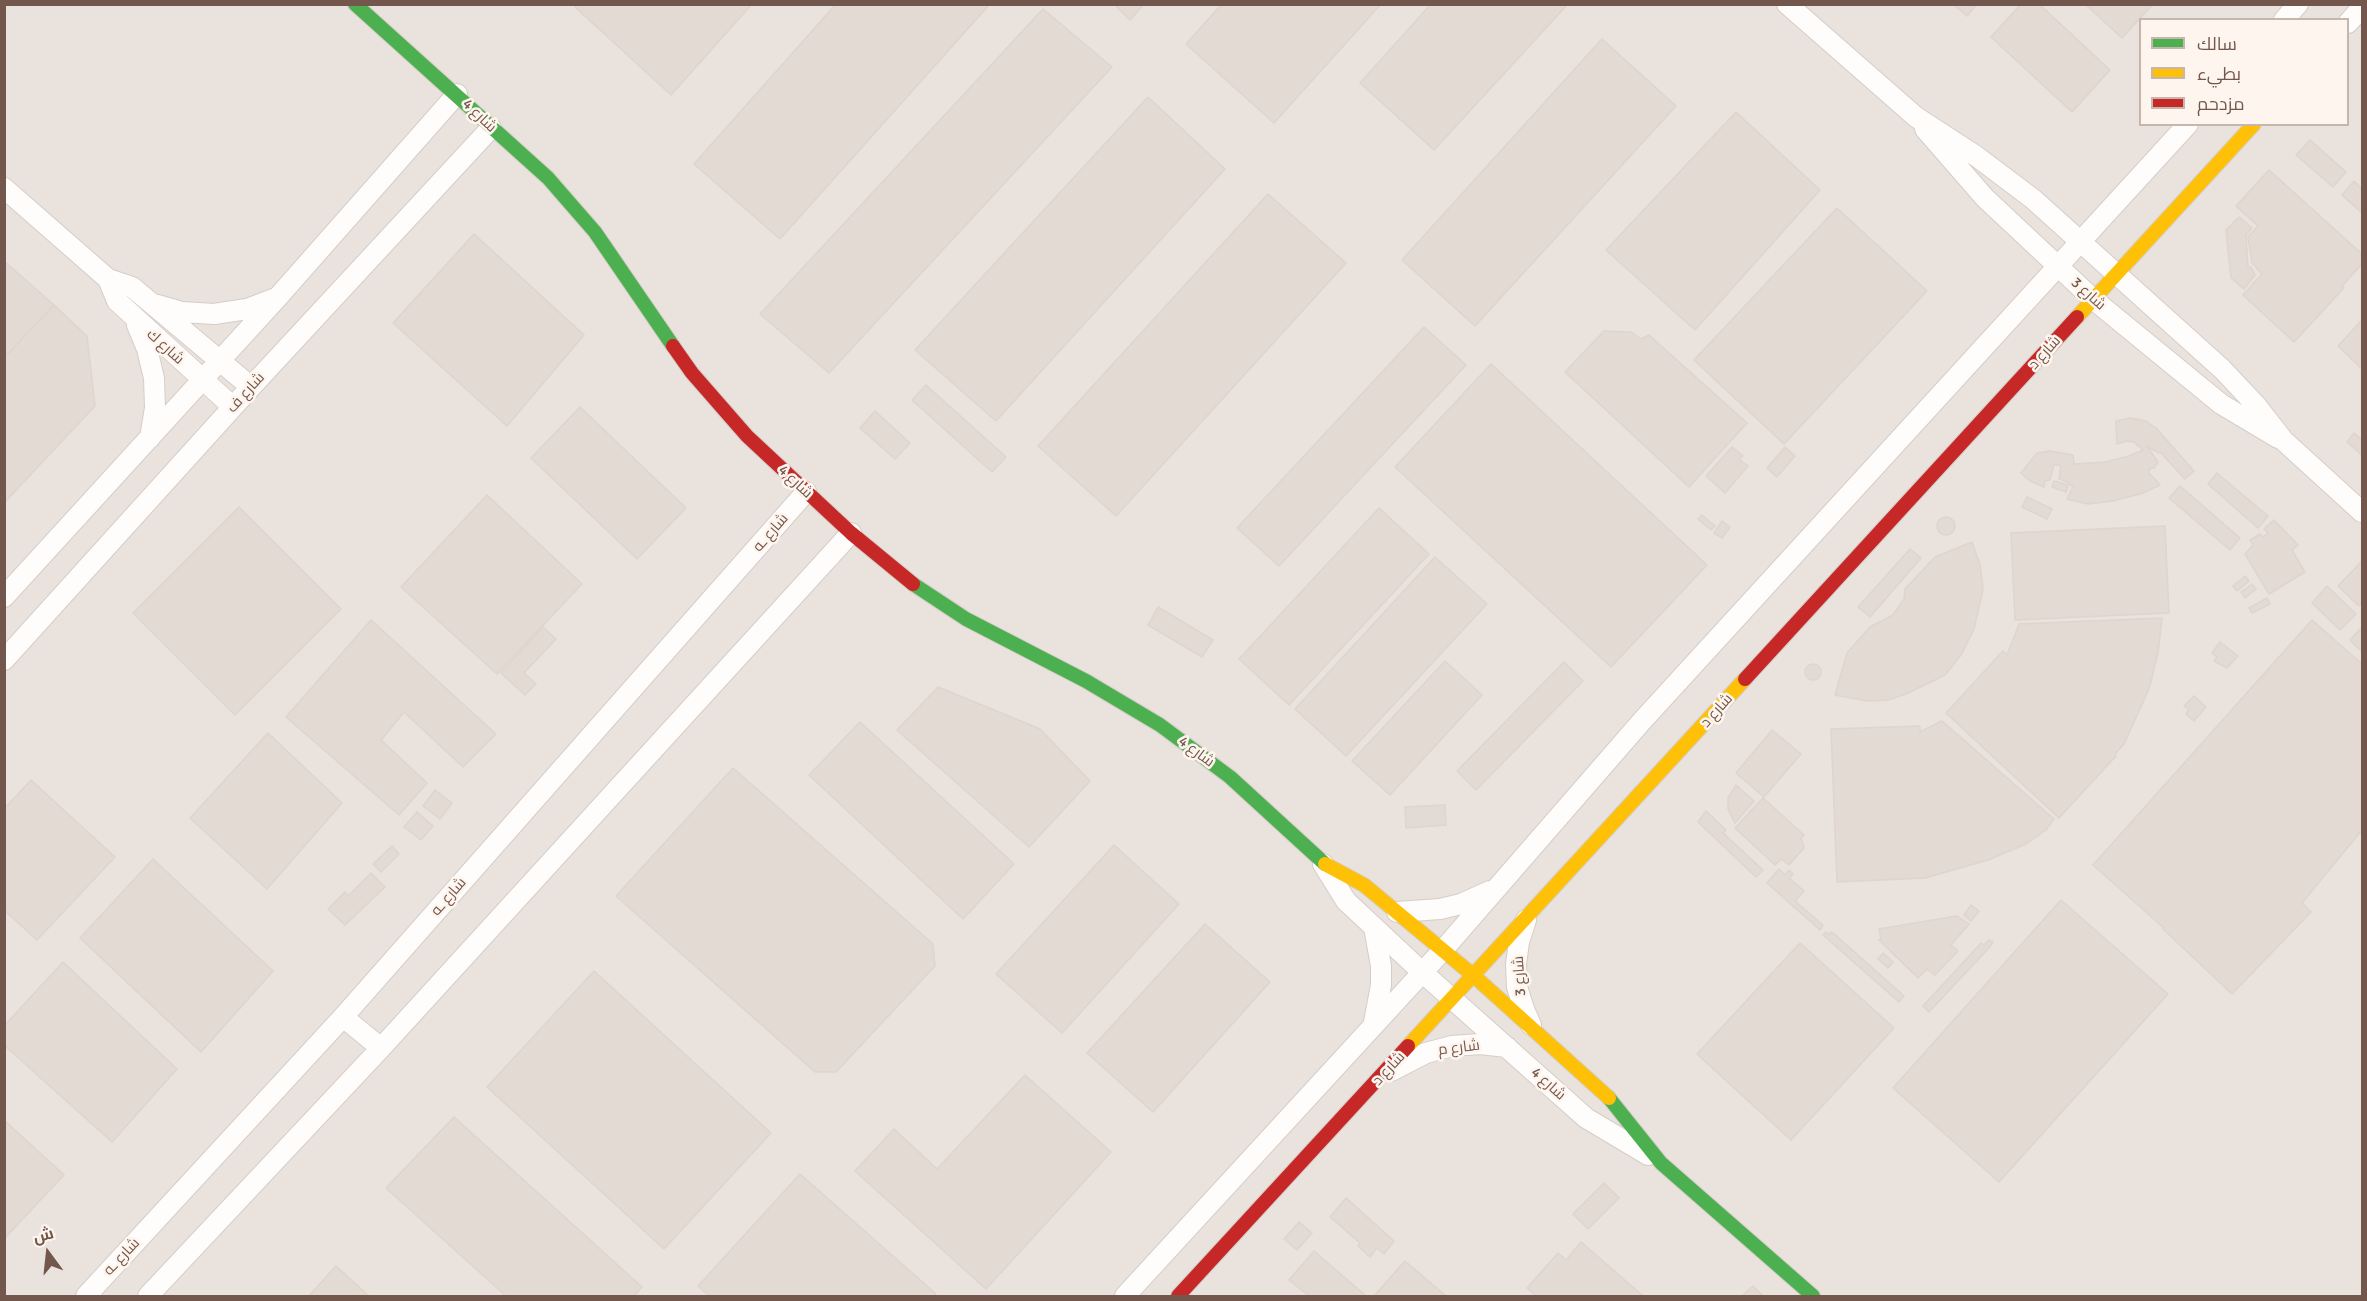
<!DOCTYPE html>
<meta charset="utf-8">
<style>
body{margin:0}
#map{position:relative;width:2367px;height:1301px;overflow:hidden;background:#f7f2ec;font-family:Signika,Cairo,sans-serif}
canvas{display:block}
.frame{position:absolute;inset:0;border:6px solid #73574d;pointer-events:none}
.legend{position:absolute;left:2139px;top:18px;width:210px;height:108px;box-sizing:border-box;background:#fef6ee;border:2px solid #c6b6ae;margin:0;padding:8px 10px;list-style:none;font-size:18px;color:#73574d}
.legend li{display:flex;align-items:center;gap:12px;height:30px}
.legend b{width:30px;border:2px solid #c6b6ae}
.north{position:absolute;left:18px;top:1223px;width:60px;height:60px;-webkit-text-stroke:4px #fef6ee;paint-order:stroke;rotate:345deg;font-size:16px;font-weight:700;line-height:24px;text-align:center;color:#73574d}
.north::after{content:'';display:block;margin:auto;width:21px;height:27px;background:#73574d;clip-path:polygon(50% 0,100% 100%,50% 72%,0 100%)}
</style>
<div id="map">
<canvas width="2367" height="1301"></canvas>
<div class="frame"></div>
<ul class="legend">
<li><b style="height:8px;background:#4caf50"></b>سالك</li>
<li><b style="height:8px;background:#ffc107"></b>بطيء</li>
<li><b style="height:8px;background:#c62828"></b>مزدحم</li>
</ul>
<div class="north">ش</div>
</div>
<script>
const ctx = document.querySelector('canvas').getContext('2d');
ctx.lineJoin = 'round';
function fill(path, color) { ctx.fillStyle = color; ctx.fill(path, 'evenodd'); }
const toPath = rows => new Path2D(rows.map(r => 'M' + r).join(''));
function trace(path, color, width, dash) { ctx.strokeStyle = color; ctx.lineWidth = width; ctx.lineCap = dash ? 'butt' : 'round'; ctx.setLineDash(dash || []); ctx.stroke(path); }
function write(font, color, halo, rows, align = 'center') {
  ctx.font = font + ' Signika,Cairo,sans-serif'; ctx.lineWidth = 5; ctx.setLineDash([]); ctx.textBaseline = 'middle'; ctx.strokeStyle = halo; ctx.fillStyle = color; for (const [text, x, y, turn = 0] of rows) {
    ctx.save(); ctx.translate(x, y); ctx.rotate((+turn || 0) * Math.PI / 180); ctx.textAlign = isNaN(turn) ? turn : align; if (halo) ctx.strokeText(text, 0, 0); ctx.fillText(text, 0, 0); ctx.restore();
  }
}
fill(toPath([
 [5,5,2362,5,2362,1296,5,1296],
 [2140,20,2348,20,2348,124,2140,124]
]), '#e9e2dd');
const building = toPath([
 [578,4,752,4,671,95,575,7,578,4],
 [836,4,990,4,780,239,694,164,836,4],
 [1114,4,1144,4,1130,20,1114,4],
 [1222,4,1381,4,1274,123,1186,44,1222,4],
 [1431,4,1568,4,1434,150,1360,83,1431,4],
 [1953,4,1977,4,1967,16,1953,4],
 [2021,4,2039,4,2110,70,2072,112,1991,37,2021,4],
 [2085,4,2153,4,2122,38,2085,4],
 [1043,9,1112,67,829,373,760,314,1043,9],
 [1602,39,1676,106,1475,326,1402,260,1602,39],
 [1148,97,1225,169,996,421,915,350,1148,97],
 [1736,112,1820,190,1695,330,1606,250,1736,112],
 [2310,140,2346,172,2333,187,2296,155,2310,140],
 [2269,170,2362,254,2362,264,2342,286,2344,288,2294,342,2243,295,2262,274,2252,263,2248,237,2258,226,2236,206,2269,170],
 [2354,181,2362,189,2362,213,2342,195,2354,181],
 [1268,194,1346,263,1116,516,1038,446,1268,194],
 [1837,208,1927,291,1784,444,1694,360,1837,208],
 [2239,217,2252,228,2246,235,2248,268,2251,267,2255,275,2244,289,2231,278,2226,230,2239,217],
 [474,234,584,335,507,426,393,323,474,234],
 [4,261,54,305,4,358,4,261],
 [54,305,87,336,95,406,4,503,4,358,54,305],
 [2362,320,2362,369,2338,346,2362,320],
 [1424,327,1466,365,1279,566,1237,528,1424,327],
 [1604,331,1631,332,1641,339,1649,335,1747,423,1689,487,1565,372,1604,331],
 [1491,364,1707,565,1611,667,1395,467,1491,364],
 [926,385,1006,457,992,472,912,400,926,385],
 [580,407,686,508,637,559,531,458,580,407],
 [875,411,910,443,895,459,860,428,875,411],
 [2130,418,2146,421,2156,428,2194,471,2185,479,2160,452,2159,453,2147,446,2158,462,2154,468,2149,469,2149,473,2160,485,2143,493,2113,501,2088,504,2067,499,2073,487,2067,482,2059,479,2061,466,2054,464,2050,480,2045,481,2044,487,2030,481,2021,473,2037,453,2050,451,2073,455,2074,464,2105,462,2129,456,2141,451,2143,450,2134,442,2127,441,2117,444,2116,421,2130,418],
 [2354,433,2362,440,2362,455,2347,442,2354,433],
 [1732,447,1743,456,1739,459,1748,466,1725,493,1706,476,1732,447],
 [1785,447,1795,456,1777,477,1767,468,1785,447],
 [2217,473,2268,516,2258,528,2208,484,2217,473],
 [2054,481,2068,485,2066,492,2052,487,2054,481],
 [2180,486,2240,538,2230,550,2169,498,2180,486],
 [487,495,582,584,497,674,401,587,487,495],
 [2027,497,2052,509,2047,519,2022,507,2027,497],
 [239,507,341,609,235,715,133,613,239,507],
 [1379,508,1429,554,1289,705,1239,659,1379,508],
 [1702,515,1715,526,1711,530,1698,519,1702,515],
 '1937 526a9 9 0 1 1 18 0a9 9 0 1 1-18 0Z',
 [2274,520,2298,545,2292,550,2305,572,2269,594,2245,554,2253,545,2250,540,2260,534,2263,537,2268,533,2264,529,2274,520],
 [1722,521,1730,527,1722,538,1714,533,1722,521],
 [2165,526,2169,613,2015,620,2011,533,2165,526],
 [1972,542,1980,565,1983,589,1974,629,1961,655,1945,675,1906,694,1888,700,1867,701,1835,695,1847,653,1870,627,1893,615,1904,599,1905,589,1935,557,1972,542],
 [1910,549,1921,558,1870,617,1858,607,1910,549],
 [1435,557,1487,604,1346,756,1295,709,1435,557],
 [2362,561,2362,603,2359,606,2338,586,2362,561],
 [2245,576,2249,581,2237,591,2233,586,2245,576],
 [2252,584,2256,589,2245,598,2241,592,2252,584],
 [2327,586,2356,614,2340,630,2312,603,2327,586],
 [2267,598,2270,604,2252,613,2249,608,2267,598],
 [1158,607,1213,640,1202,657,1148,625,1158,607],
 [2162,618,2158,653,2149,689,2124,744,2115,754,2116,756,2059,818,1946,713,2003,651,2007,655,2019,624,2162,618],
 [371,620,496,734,463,767,404,712,381,740,427,783,399,815,286,717,371,620],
 [2312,620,2362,664,2362,830,2302,903,2311,912,2232,994,2163,929,2164,928,2093,865,2312,620],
 [543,627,556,639,524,673,536,684,525,695,501,673,543,627],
 [2362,627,2362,652,2350,640,2362,627],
 [2220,642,2238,656,2227,668,2214,661,2217,657,2212,653,2220,642],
 [1445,661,1482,695,1390,795,1352,761,1445,661],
 [1564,662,1583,681,1476,790,1457,771,1564,662],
 '1805 672a8 8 0 1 1 16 0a8 8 0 1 1-16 0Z',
 [938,687,1040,729,1090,781,1029,847,897,730,938,687],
 [2194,696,2206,707,2194,721,2186,714,2189,710,2184,706,2194,696],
 [1942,721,2054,819,2046,830,2026,844,1988,860,1925,878,1837,882,1831,729,1920,726,1920,732,1942,721],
 [860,722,1014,864,963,919,809,775,860,722],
 [1772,730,1801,754,1764,797,1736,773,1772,730],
 [268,733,342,803,267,889,190,818,268,733],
 [733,768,933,944,935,966,836,1072,815,1072,616,896,733,768],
 [31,780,115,857,37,940,4,910,4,809,31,780],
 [1736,785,1754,801,1735,823,1728,809,1728,798,1736,785],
 [435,790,452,803,440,819,423,806,435,790],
 [1763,798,1804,835,1801,838,1804,848,1789,865,1781,859,1775,865,1735,828,1763,798],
 [1445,805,1446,825,1406,828,1405,807,1445,805],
 [1706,811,1726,830,1723,833,1763,870,1756,877,1698,822,1706,811],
 [417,812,433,826,421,840,404,827,417,812],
 [1114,845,1179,904,1062,1033,996,974,1114,845],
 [392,846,399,854,381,872,373,864,392,846],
 [153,859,273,971,201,1052,80,938,153,859],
 [1779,869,1785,875,1789,870,1793,874,1789,878,1804,891,1795,901,1823,925,1820,930,1767,883,1779,869],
 [371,873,385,887,345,925,328,909,345,892,348,896,371,873],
 [2061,900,2168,994,1999,1182,1893,1088,2061,900],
 [1971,905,1979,911,1971,921,1964,915,1971,905],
 [1957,916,1969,924,1951,945,1958,951,1935,975,1927,969,1918,978,1879,940,1881,939,1879,929,1957,916],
 [1205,924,1270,982,1153,1112,1087,1053,1205,924],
 [1826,932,1828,934,1832,932,1904,996,1899,1002,1823,935,1826,932],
 [1989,940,1993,942,1988,949,1929,1012,1923,1006,1981,943,1984,945,1989,940],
 [1800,943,1894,1028,1791,1140,1697,1054,1800,943],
 [1883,953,1893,962,1888,968,1878,959,1883,953],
 [63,962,177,1069,112,1142,4,1045,4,1026,63,962],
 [594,971,771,1133,664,1249,487,1087,594,971],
 [1025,1075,1111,1152,986,1289,855,1171,894,1129,937,1169,1025,1075],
 [454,1117,642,1287,634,1296,506,1296,386,1188,454,1117],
 [4,1120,64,1175,4,1239,4,1120],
 [800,1174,936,1294,933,1296,709,1296,698,1286,800,1174],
 [1604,1183,1619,1198,1588,1229,1573,1214,1604,1183],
 [1346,1198,1394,1241,1384,1254,1377,1248,1370,1257,1358,1246,1360,1243,1330,1217,1346,1198],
 [1299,1222,1312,1233,1297,1250,1284,1239,1299,1222],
 [1581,1242,1643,1296,1533,1296,1535,1295,1527,1288,1558,1253,1566,1260,1581,1242],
 [1314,1251,1366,1296,1309,1296,1289,1280,1314,1251],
 [1405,1261,1446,1296,1374,1296,1405,1261],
 [336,1266,369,1296,309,1296,336,1266],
 [1753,1286,1763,1296,1742,1296,1753,1286]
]);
fill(building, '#e3dad4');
trace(building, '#dfd4ce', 1.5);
const street = toPath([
 [1787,4,1916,117,1976,156,2033,199,2222,369,2255,404,2284,441,2362,512],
 [2284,20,2298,4],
 [2348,23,2362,7],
 [1925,129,1985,198,2094,300,2221,404,2278,438],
 [4,188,108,279,132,287,251,387],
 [108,279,117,301,233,407],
 [158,305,182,312,214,314,247,309,273,299],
 [137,325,147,349,154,378,155,408,150,438],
 [4,597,278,297,457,94],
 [4,660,251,387,491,128],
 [1323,864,1346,901,1422,972,1586,1118,1648,1155],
 [1397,912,1440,909,1461,904,1490,891],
 [1526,920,1519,942,1516,964,1517,987,1524,1009,1531,1025],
 [343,1017,381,1048],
 [1374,1022,1381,985,1381,966,1374,927],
 [1391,1071,1426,1053,1452,1046,1480,1044,1507,1047],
 [86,1296,343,1017,806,492],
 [148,1296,381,1048,851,533],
 [1125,1296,1443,950,1642,721,2188,124]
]);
const fast = toPath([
 [355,4,548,178,595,232,673,346],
 [913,584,966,619,1086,681,1160,725,1230,777,1325,864],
 [1609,1098,1661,1163,1813,1296]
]);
const slow = toPath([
 [2077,317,2254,124],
 [1325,864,1364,885,1474,976,1609,1098],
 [1408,1046,1745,679]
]);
const jam = toPath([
 [673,346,692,373,747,436,851,533,913,584],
 [1745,679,2077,317],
 [1178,1296,1408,1046]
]);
trace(street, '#d6cdc8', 22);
trace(fast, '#d6cdc8', 16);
trace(slow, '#d6cdc8', 16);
trace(jam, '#d6cdc8', 16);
trace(street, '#fefdfc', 20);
trace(fast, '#4caf50', 14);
trace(slow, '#ffc107', 14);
trace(jam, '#c62828', 14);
write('15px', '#73574d', '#fef6ee', [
 ["شارع 4",479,116,44],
 ["شارع 3",2088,294,42],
 ["شارع ك",165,347,42],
 ["شارع د",2045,353,-48],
 ["شارع ف",246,393,-48],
 ["شارع 4",795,482,43],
 ["شارع ـه",771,533,-49],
 ["شارع د",1717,711,-48],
 ["شارع 4",1196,752,37],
 ["شارع ـه",449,897,-49],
 ["شارع 3",1520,976,-94],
 ["شارع م",1459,1048,-7],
 ["شارع د",1389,1069,-47],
 ["شارع 4",1548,1084,42],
 ["شارع ـه",122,1257,-47]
]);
</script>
